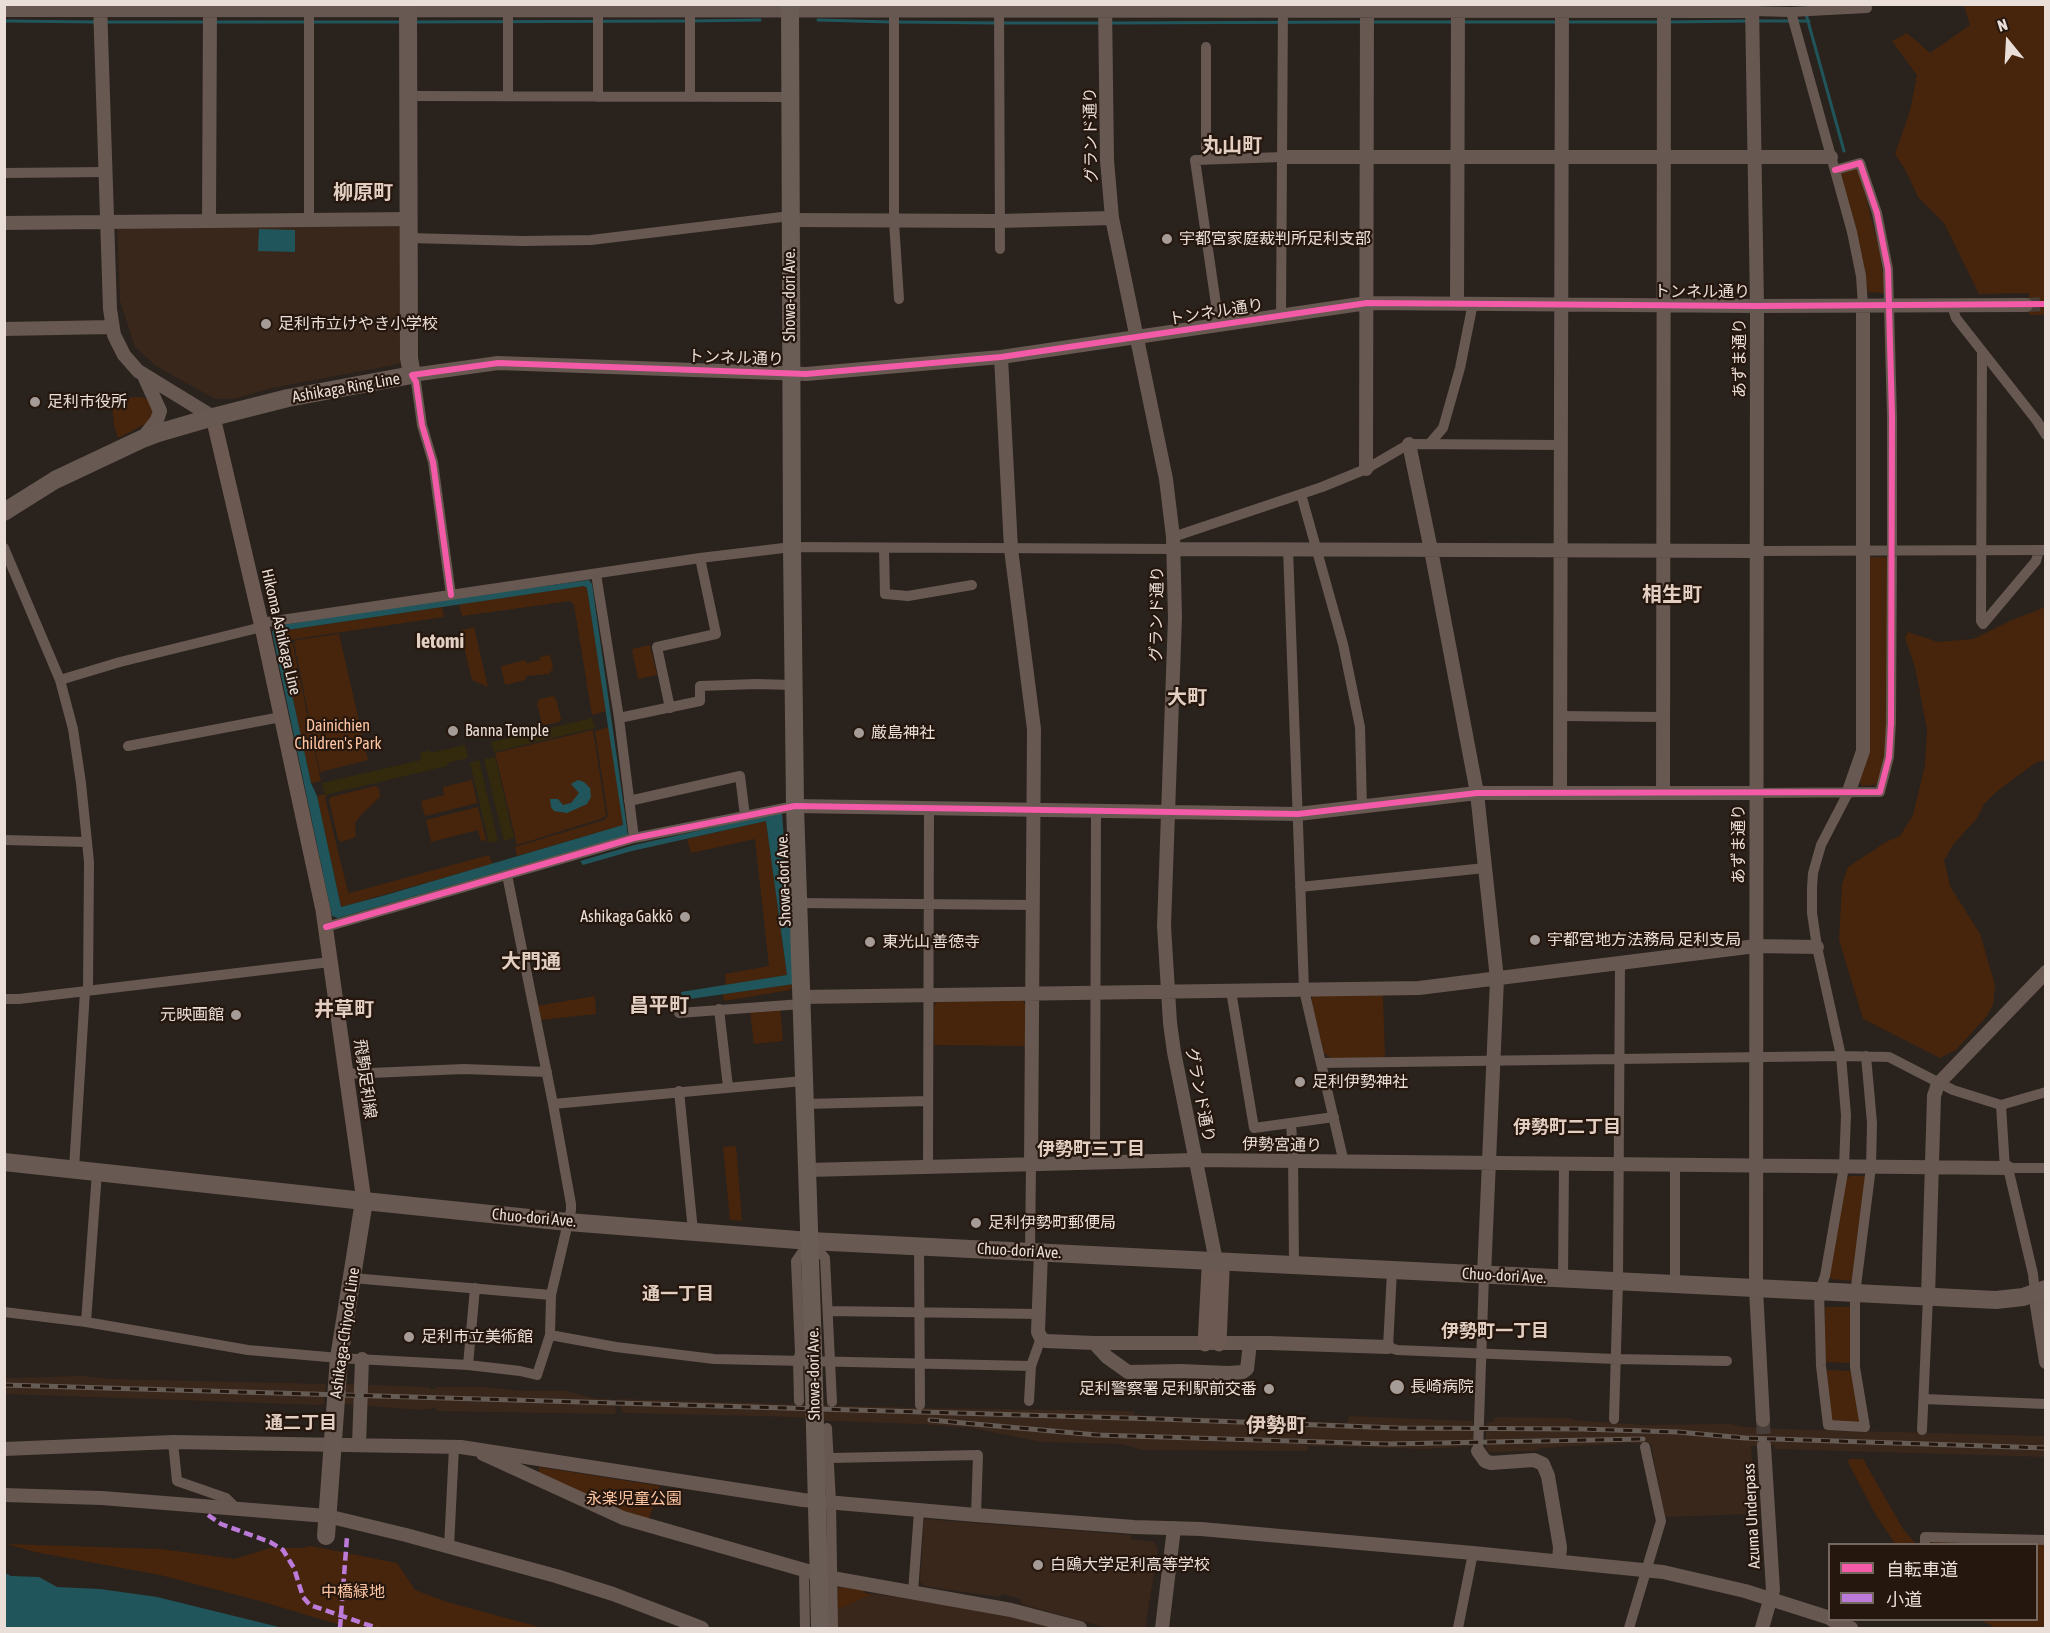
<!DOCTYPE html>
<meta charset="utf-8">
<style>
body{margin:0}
#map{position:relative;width:2050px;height:1633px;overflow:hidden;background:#2a221d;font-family:"Asap Condensed","Noto Sans JP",sans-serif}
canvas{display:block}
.frame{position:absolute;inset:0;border:6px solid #e9ded8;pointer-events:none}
.legend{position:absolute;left:1828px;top:1543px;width:210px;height:78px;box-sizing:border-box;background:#26170e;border:2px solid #74675f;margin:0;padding:8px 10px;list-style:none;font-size:18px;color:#e9ded8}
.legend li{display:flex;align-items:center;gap:12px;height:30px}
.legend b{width:30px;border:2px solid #74675f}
.north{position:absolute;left:1978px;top:12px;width:60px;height:60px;-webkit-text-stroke:4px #26170e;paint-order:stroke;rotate:342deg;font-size:16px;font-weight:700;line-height:24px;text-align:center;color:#e9ded8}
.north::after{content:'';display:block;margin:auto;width:21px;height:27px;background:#e9ded8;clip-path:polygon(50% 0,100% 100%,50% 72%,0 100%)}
</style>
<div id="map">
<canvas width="2050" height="1633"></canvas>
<div class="frame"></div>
<ul class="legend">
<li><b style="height:8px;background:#f35aa7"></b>自転車道</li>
<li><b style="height:8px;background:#bd7bd9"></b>小道</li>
</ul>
<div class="north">N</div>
</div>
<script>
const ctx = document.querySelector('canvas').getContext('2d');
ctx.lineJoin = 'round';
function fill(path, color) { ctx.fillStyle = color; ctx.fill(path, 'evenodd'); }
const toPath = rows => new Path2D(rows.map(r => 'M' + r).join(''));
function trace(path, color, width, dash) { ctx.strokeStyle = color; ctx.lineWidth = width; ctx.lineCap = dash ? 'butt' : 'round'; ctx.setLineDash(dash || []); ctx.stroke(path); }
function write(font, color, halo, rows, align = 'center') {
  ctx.font = font + ' "Asap Condensed","Noto Sans JP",sans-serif'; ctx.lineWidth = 4.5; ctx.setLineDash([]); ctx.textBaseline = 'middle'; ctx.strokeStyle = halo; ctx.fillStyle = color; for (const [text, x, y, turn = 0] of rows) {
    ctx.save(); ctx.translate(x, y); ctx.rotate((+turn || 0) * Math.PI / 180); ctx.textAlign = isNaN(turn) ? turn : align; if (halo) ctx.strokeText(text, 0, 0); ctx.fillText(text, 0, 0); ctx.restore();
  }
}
fill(toPath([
 [398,223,403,230,404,356,399,364,272,388,233,399,215,399,156,366,135,347,120,301,117,228],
 [83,1376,111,1379,326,1384,324,1404,320,1405,5,1394,5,1378],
 [345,1384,429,1387,430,1389,435,1389,435,1387,483,1387,523,1391,567,1391,592,1398,610,1399,612,1400,616,1409,615,1414,547,1413,436,1411,435,1408,421,1410,344,1404],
 [618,1399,920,1408,1134,1411,1134,1415,1347,1423,1349,1416,1473,1421,1474,1446,1427,1449,1308,1446,1307,1451,1143,1450,1121,1444,1042,1442,972,1428,921,1424,830,1421,796,1417,623,1413],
 [1495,1417,1570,1418,1574,1420,1642,1425,1731,1424,1744,1427,1780,1429,2046,1436,2045,1457,1775,1449,1774,1445,1751,1446,1755,1510,1752,1514,1666,1517,1664,1514,1651,1444,1630,1443,1542,1448,1534,1451,1489,1452,1486,1448,1486,1423,1494,1421],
 [924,1519,1131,1535,1131,1539,1154,1542,1158,1549,1145,1628,1107,1628,1022,1604,1020,1599,1002,1594,999,1597,924,1586,920,1581],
 [873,1594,990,1610,1055,1628,837,1628,837,1610]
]), '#3a271b');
fill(toPath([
 [1964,5,2045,5,2045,315,2029,315,2029,293,1979,294,1944,223,1918,197,1906,171,1895,154,1910,111,1917,75,1892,41,1907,33,1930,53,1970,25],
 [1856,169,1859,170,1879,248,1886,293,1868,292,1863,264,1841,174,1842,172],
 [134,397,142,397,146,399,152,403,154,410,149,422,118,438,114,425,112,402],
 [1866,557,1888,557,1888,737,1885,758,1878,782,1875,785,1862,786,1859,781],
 [584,586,587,588,606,711,592,715,574,605,570,601,462,616,459,604],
 [442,607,444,617,295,639,292,641,321,781,311,783,279,634,280,631],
 [2045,607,2045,760,2035,763,1996,792,1984,804,1977,818,1953,845,1944,860,1950,886,1980,934,1995,985,1993,1005,1986,1017,1956,1050,1940,1058,1863,1019,1839,940,1842,884,1848,867,1886,842,1900,836,1913,815,1925,765,1927,729,1915,667,1905,638,1908,632,1938,642,1973,639,2010,621],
 [474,627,488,687,472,680,460,631],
 [339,634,368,760,320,772,294,642,297,640],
 [650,645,657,675,638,679,632,649],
 [550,655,553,668,549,674,527,676,525,680,505,685,501,666,525,660,527,663,540,660,540,657],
 [553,696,556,699,561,719,559,722,546,725,542,724,537,703,540,699],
 [609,727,623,825,517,856,515,847,604,820,608,816,595,731],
 [593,730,606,815,603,818,517,845,495,753],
 [472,780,477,803,425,816,421,801,444,795,443,787],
 [375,786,379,788,380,797,361,815,355,823,356,835,354,838,341,842,338,839,329,800,331,797],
 [327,794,325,798,348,892,350,893,489,855,492,864,341,907,317,796],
 [478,807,486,840,481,841,478,830,431,842,426,820],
 [766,821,787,975,726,985,725,974,769,966,755,839,691,853,687,839],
 [794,984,790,990,724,1001,723,994],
 [1383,994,1385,1058,1332,1059,1324,1053,1311,1000,1314,995],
 [595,996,596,1014,540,1020,537,1006],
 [1022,999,1026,1007,1026,1046,934,1045,934,1005,939,1001],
 [780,1008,783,1041,754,1044,750,1010],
 [736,1146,742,1221,730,1220,723,1147],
 [1850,1176,1866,1176,1854,1281,1832,1279,1829,1275,1846,1179],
 [1825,1307,1852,1307,1852,1363,1825,1362],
 [1826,1370,1853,1371,1861,1421,1858,1423,1832,1421],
 [1849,1459,1863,1459,1903,1529,1916,1544,1895,1544,1874,1512,1848,1462],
 [539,1467,660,1486,648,1522,539,1474],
 [1934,1541,2045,1544,2045,1628,1996,1628,1981,1620,2036,1620,2036,1544,1930,1544],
 [7,1544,161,1549,235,1559,270,1548,302,1548,311,1546,397,1563,415,1590,447,1602,543,1628,350,1628,260,1601,160,1575,35,1552],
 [838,1587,863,1590,866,1594,873,1594,837,1610]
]), '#47250c');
fill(toPath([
 [592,718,595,728,494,752,491,742],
 [465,745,468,758,447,763,447,766,325,795,322,783,421,760,420,753,429,750,430,753],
 [495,757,514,838,504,841,484,759],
 [479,760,498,841,489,843,470,763]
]), '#332a0d');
fill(toPath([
 [259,229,295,230,295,252,258,251],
 [589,580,592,584,628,835,338,918,332,916,272,632,276,626,432,601],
 [584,586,587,588,623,825,386,895,341,907,317,796,311,783,279,634,280,631],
 [578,780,584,782,590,788,591,797,587,804,567,813,554,811,551,807,550,799,558,799,563,805,571,803,579,793,571,784],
 [782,812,794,984,683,1000,681,992,787,975,766,821,632,851,583,865,580,861,634,845],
 [5,1573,11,1576,39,1577,57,1587,100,1589,157,1597,283,1628,5,1628]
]), '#20565b');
trace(toPath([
 [1806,14,1844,151],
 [818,20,891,22],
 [4,21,96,22],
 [693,21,760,20],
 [1756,21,1809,21],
 [105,22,207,22],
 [213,22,306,22],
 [312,22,402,22],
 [414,22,687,21],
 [898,22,996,23],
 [1372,22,1452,22],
 [1462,22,1557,22],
 [1567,22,1659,22],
 [1669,22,1749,21],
 [1003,23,1101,23],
 [1108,23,1362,22]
]), '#20565b', 3);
trace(toPath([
 [2026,305,2046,304],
 [1763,1420,1764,1446]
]), '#473e39', 14, [14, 7]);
trace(toPath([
 [508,4,508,96],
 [598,4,598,97],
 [690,4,690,97],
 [894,5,894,222,899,299],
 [999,5,1000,249],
 [1752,11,1791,12,1867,8],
 [1791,12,1852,232,1861,276,1863,306],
 [1206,47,1206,160],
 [409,96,789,97],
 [4,173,107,172],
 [309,221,309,5],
 [409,238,523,241,591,240,790,216],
 [1952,306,1956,318,2037,421,2046,435],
 [1281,315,1283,5],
 [1219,325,1195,160,1283,157],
 [1982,352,1981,621,1983,624,2036,561,2039,550],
 [412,375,416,382,422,425,433,462,451,595],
 [1430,443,1443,428,1460,368,1473,303],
 [1301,494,1343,644,1360,727,1362,807],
 [1173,537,1322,487,1366,469,1409,444,1561,445],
 [4,548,60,680,73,729,81,783,89,862,88,991],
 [884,548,885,594,908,596,972,585],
 [1288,548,1304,990,1344,1163],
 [1756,551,2045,550],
 [596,574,619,718,634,838],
 [261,623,700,558,792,547,1174,549],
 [60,680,120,662,262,627],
 [670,708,657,647,716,634,700,558],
 [1560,716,1663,717],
 [619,718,700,701,700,686,756,684,793,685],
 [128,746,281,717],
 [1849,791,1821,845,1813,873,1812,888,1812,913,1817,947,1841,1056,1846,1115,1844,1167,1825,1276,1819,1292,1821,1366,1828,1425,1865,1427,1855,1367,1855,1294,1871,1167,1872,1123,1866,1056],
 [1755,793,1880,792,1889,757,1891,723,1892,551,1892,417,1888,269,1877,213,1860,163,1835,170],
 [629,801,740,776,745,816],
 [4,840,86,842],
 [1300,887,1485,868],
 [798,903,1032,905],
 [326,927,634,838,795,806],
 [1231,991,1254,1128,1334,1117],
 [4,999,19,999,330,962],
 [719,1009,728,1087],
 [679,1013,802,1004],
 [1321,1063,1841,1056,1889,1057,1953,1090,2001,1105,2005,1169],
 [347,1074,464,1069,547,1072],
 [679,1091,693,1231],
 [553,1104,803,1081],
 [804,1104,928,1101],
 [2001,1105,2046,1092],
 [1291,1124,1293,1152,1294,1266],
 [1095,1162,1096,810],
 [928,1166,929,807],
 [1675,1166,1675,1284],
 [2046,1168,2008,1168,2033,1274,2035,1293,2046,1299],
 [74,1169,85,991],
 [919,1246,920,1405],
 [1030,1252,1031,1164],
 [1392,1271,1388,1347,1397,1350,1615,1359,1727,1361],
 [352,1278,551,1295],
 [1563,1278,1564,1165],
 [828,1311,1039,1314],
 [4,1312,86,1322,248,1350,339,1358,468,1365,520,1371,537,1375,550,1335,551,1295,571,1210,571,1204,553,1104,507,875],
 [86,1322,97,1172],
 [550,1335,616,1347,714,1359,1031,1366],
 [468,1365,475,1288],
 [1924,1399,2046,1404],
 [799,1401,798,1361,800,1353,796,1261,810,1241,825,1258,832,1402],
 [1029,1401,1031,1366,1041,1338],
 [1614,1419,1618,1281,1620,963],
 [827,1428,831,1502,833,1628],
 [1922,1430,1928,1297],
 [173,1442,177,1481,226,1498,235,1507],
 [1478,1451,1484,1275],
 [830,1458,978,1455,976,1515],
 [1925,1544,1925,1537,2046,1540],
 [449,1547,454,1447],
 [804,1571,805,1628],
 [913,1592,919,1511],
 [1458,1628,1473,1553],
 [1629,1628,1661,1521,1645,1447]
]), '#675851', 10);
trace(toPath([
 [100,4,110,309,114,335,124,355,138,371,213,417],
 [1105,4,1107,160,1112,218,1166,479,1173,537,1175,617,1164,926,1170,1023,1174,1052,1216,1261],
 [1752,4,1757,306,1756,1289,1763,1420],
 [4,10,1752,11],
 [1283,157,1831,157],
 [790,220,999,221,1112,218],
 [209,221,210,4],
 [4,223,409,219],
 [1457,303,1458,4],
 [4,329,112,327],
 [1001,357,1011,549,1034,729,1031,1164],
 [412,375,498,363,806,374,1001,357,1367,303,1757,306,2026,305],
 [142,439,157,420,160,411,145,378],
 [1409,444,1431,550,1477,793,1497,979,1484,1275],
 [1366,469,1367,4],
 [1174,549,1756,551],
 [1849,791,1863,751,1863,306],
 [1560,793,1562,4],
 [1663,793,1664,4],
 [795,806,1298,814,1477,793,1755,793],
 [801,997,1419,988,1756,946,1817,947],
 [807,1170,1195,1160,2008,1168],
 [1041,1252,1038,1332,1041,1338,1046,1341,1094,1343,1269,1343,1388,1347],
 [2035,1293,2046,1362],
 [1928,1297,1934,1096,1938,1084,2046,972],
 [1094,1343,1107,1357,1128,1372,1181,1371,1228,1373,1243,1372,1247,1369,1250,1343],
 [359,1445,362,1359],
 [4,1449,173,1442,461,1447,803,1500,976,1515,1134,1527,1201,1529,1473,1553,1663,1572,1745,1591,1830,1618],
 [1478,1451,1485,1461,1491,1463,1534,1460,1543,1464,1548,1476,1560,1547,1559,1561],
 [483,1454,623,1518,832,1578,1011,1610,1080,1628],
 [4,1495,102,1498,327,1516,406,1535,556,1576,613,1594,702,1628],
 [1832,1620,1851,1628],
 [1162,1628,1174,1528],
 [1762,1628,1773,1590,1764,1446]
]), '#675851', 14);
trace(toPath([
 [213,417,262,627,323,910,364,1201],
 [1205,1344,1209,1270,1216,1261,1222,1272,1219,1344]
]), '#6b5952', 15);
trace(toPath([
 [4,512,55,480,142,439,158,433,213,417,288,398,412,375,409,358,408,4],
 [4,1162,364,1201,568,1222,810,1241,1996,1300,2023,1297,2046,1289],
 [326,1536,339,1358,364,1201]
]), '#685952', 18);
trace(toPath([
 [790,4,792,547,795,806,813,1349],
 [819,1585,820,1628]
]), '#6a5d56', 18);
const rail = toPath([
 [4,1385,1159,1419,1398,1428,1581,1429,1678,1432,1745,1438,2046,1448],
 [930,1420,1097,1435,1387,1444,1643,1439]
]);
trace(rail, '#665c56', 5);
trace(rail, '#26170e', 3, [9]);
trace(toPath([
 [813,1349,819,1585]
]), '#6a5d56', 18);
trace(toPath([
 [208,1515,221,1524,270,1542,283,1550,294,1568,303,1597,310,1605,377,1628],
 [340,1628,347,1537]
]), '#bd7bd9', 4.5, [9, 4.5]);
trace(toPath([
 [451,595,433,462,422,425,416,382,412,375,498,363,806,374,1001,357,1367,303,1757,306,2046,304],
 [326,927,634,838,795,806,1298,814,1477,793,1880,792,1889,757,1891,723,1892,417,1888,269,1877,213,1860,163,1835,170]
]), '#f35aa7', 6);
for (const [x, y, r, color] of [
 [1167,239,6,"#a69c97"],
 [266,324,6,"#a69c97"],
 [35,402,6,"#a69c97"],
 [453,731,6,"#a69c97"],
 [859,733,6,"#a69c97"],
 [685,917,6,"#a69c97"],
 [1535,940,6,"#a69c97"],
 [870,942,6,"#a69c97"],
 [236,1015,6,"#a69c97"],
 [1300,1082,6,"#a69c97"],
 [976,1223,6,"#a69c97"],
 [409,1337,6,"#a69c97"],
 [1397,1387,8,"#a69c97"],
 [1269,1389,6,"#a69c97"],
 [1038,1565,6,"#a69c97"]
]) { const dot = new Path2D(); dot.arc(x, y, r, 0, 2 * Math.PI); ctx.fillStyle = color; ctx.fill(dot); trace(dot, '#26170e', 2); }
write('16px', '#e9ded8', '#26170e', [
 ["グランド通り",1091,135,-91],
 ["トンネル通り",1702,292],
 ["Showa-dori Ave.",790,295,-90],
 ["トンネル通り",1216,312,-9],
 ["トンネル通り",736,358,2],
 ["あずま通り",1740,358,-90],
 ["Ashikaga Ring Line",346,388,-10],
 ["グランド通り",1157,614,-89],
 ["Hikoma Ashikaga Line",281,632,77],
 ["あずま通り",1739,844,-90],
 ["Showa-dori Ave.",784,880,-92],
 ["飛駒足利線",365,1079,82],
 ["グランド通り",1200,1095,79],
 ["伊勢宮通り",1282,1145,1],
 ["Chuo-dori Ave.",534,1218,5],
 ["Chuo-dori Ave.",1019,1251,3],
 ["Chuo-dori Ave.",1504,1276,3],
 ["Ashikaga-Chiyoda Line",345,1333,-82],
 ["Showa-dori Ave.",814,1374,-91],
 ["Azuma Underpass",1752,1516,-93]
]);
write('16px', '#e9ded8', '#26170e', [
 ["宇都宮家庭裁判所足利支部",1179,239],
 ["足利市立けやき小学校",278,324],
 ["足利市役所",47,402],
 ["Banna Temple",465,731],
 ["厳島神社",871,733],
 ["Ashikaga Gakkō",673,917,"right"],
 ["宇都宮地方法務局 足利支局",1547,940],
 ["東光山 善徳寺",882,942],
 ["元映画館",224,1015,"right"],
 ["足利伊勢神社",1312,1082],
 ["足利伊勢町郵便局",988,1223],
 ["足利市立美術館",421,1337],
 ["長崎病院",1410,1387],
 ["足利警察署 足利駅前交番",1257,1389,"right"],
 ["白鴎大学足利高等学校",1050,1565]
], 'left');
write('16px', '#fec5a3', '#26170e', [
 ["Dainichien",338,726],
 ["Children's Park",338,744],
 ["永楽児童公園",634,1499],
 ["中橋緑地",353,1592]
]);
write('bold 18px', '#e3cec2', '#26170e', [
 ["伊勢町二丁目",1567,1127],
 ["伊勢町三丁目",1091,1149],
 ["通一丁目",678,1294],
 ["伊勢町一丁目",1495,1331],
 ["通二丁目",301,1423]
]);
write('bold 20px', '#e3cec2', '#26170e', [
 ["丸山町",1232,146],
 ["柳原町",363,193],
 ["相生町",1672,595],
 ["Ietomi",440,642],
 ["大町",1187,698],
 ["大門通",531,962],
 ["昌平町",659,1006],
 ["井草町",344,1010],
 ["伊勢町",1276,1426]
]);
</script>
